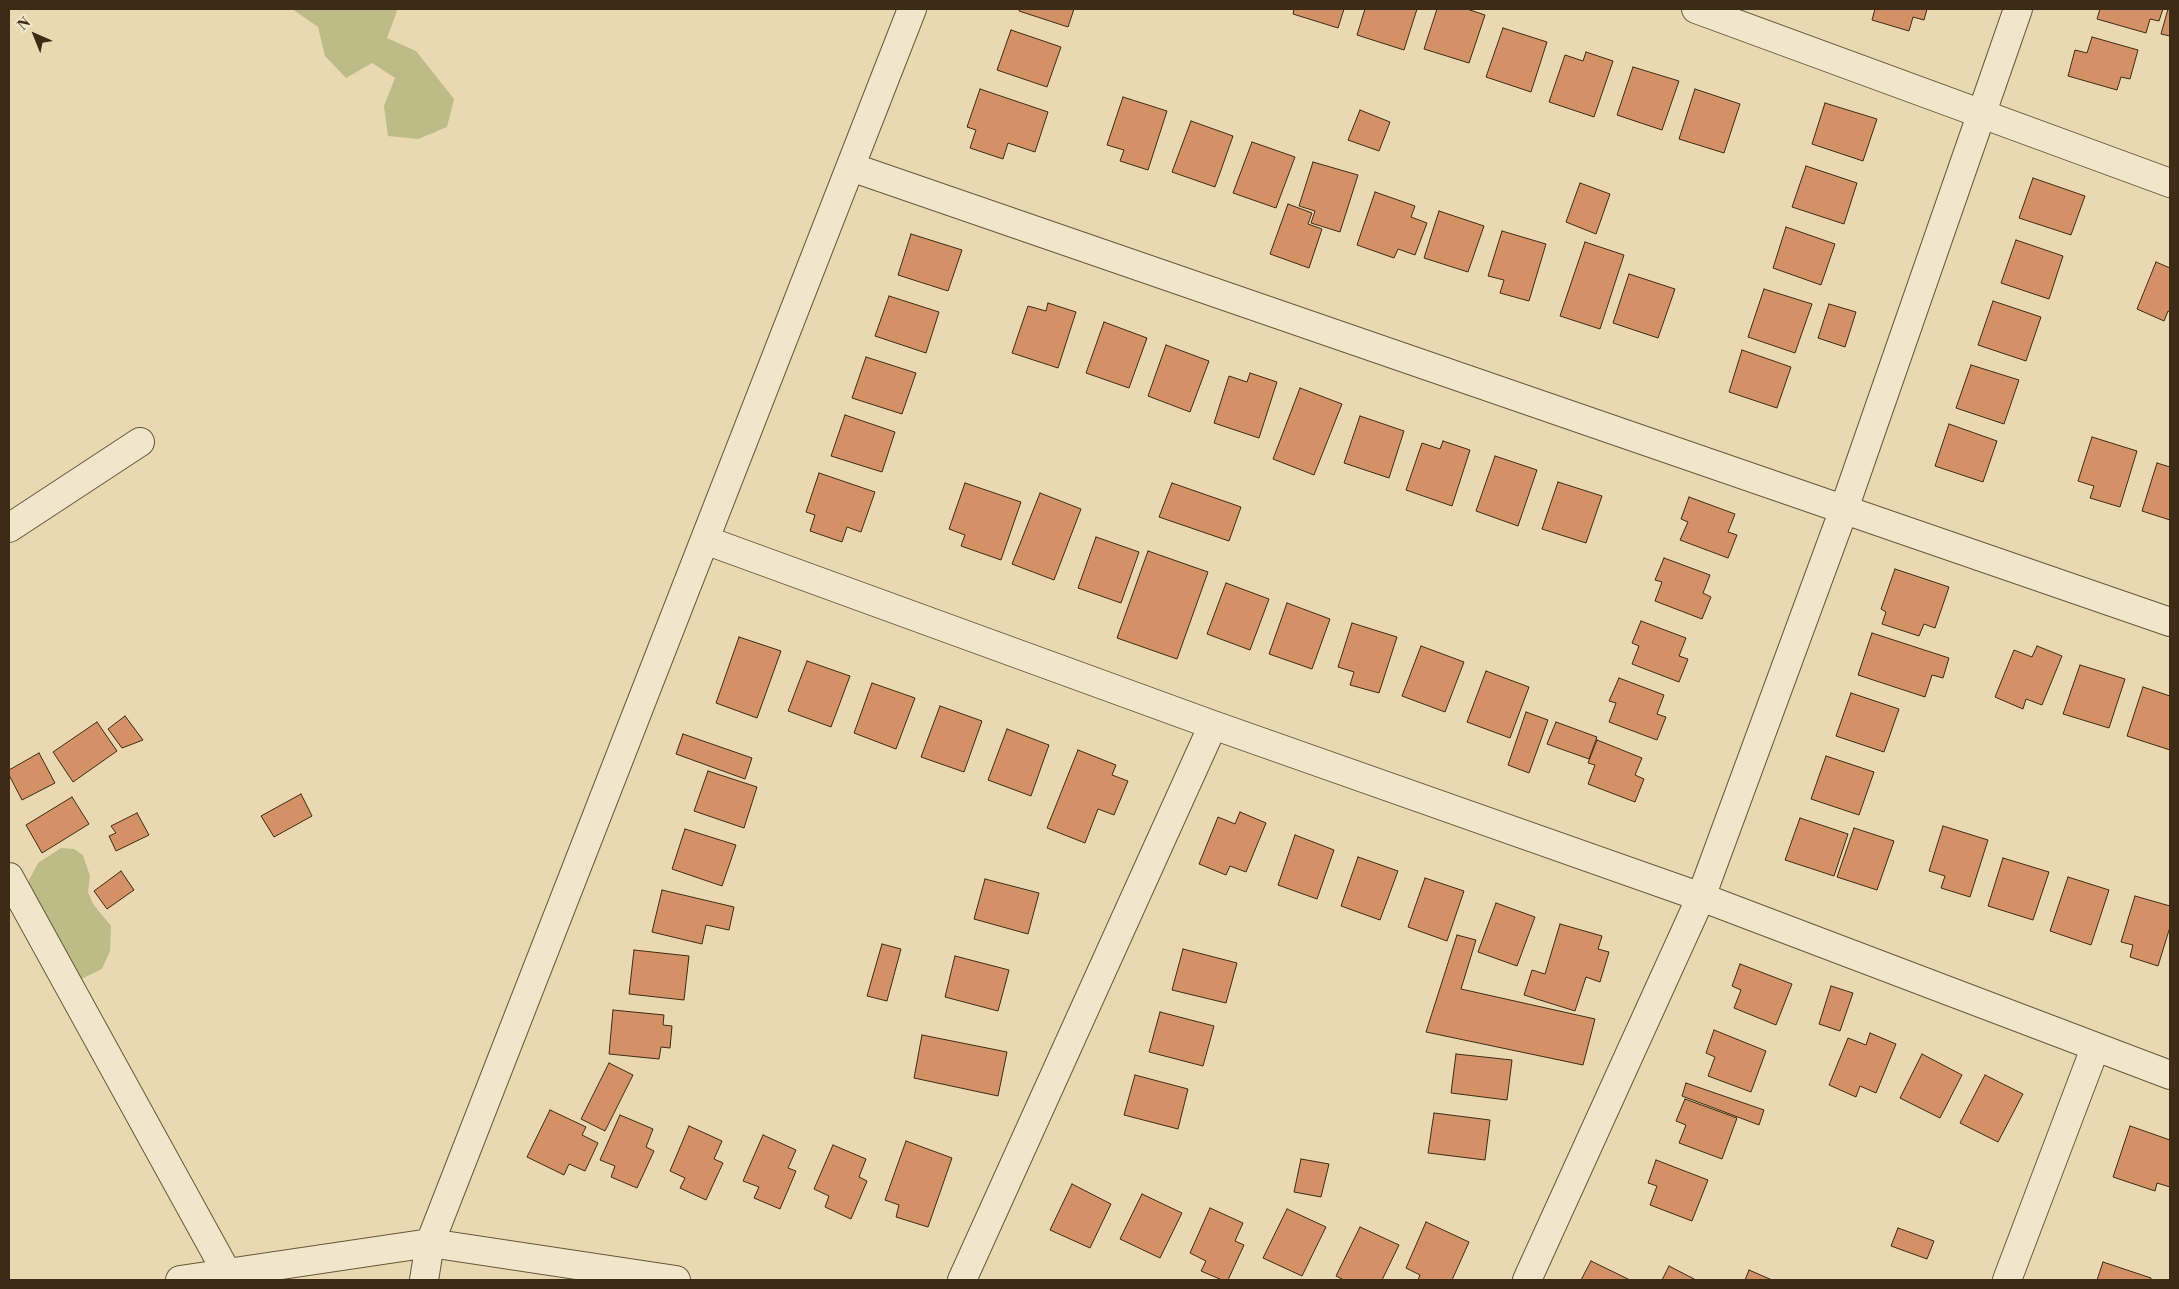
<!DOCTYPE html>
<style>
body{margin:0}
#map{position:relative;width:2179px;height:1289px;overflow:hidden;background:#ead8b0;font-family:"Libre Bodoni",serif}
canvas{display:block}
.frame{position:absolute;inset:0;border:10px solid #3c2c17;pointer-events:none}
.north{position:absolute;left:10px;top:10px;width:50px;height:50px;-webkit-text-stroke:4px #f1e6cc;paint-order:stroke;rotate:316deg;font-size:14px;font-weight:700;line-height:20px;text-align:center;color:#3c2c17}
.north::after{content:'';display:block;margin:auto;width:18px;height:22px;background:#3c2c17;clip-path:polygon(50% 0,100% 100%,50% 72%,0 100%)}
</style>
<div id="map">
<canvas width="2179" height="1289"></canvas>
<div class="frame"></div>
<div class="north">N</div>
</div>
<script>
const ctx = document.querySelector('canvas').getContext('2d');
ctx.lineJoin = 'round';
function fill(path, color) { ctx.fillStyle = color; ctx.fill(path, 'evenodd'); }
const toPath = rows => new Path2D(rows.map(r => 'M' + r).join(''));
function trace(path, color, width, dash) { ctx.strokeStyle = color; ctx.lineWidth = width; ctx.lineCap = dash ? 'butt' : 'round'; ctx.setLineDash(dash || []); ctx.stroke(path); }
fill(toPath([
 [292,9,396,9,397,11,387,38,416,51,454,99,447,127,418,139,388,136,384,106,395,78,372,63,346,78,325,56,318,27],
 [61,848,74,849,83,855,90,876,88,892,93,904,111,926,110,951,102,969,77,981,27,916,28,882,38,863]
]), '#bebc86');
const building = toPath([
 [1020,9,1074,9,1068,27,1019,11,1020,9],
 [1294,9,1344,9,1338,28,1293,14,1294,9],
 [1365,9,1417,9,1404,50,1357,35,1365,9],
 [1437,9,1467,9,1485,15,1469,63,1424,49,1437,9],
 [1875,9,1927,9,1924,20,1913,17,1909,31,1872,20,1875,9],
 [2100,9,2163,9,2159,21,2150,19,2146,33,2097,19,2100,9],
 [2168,9,2170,9,2170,36,2161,34,2168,9],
 [1503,28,1547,42,1531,92,1486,77,1503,28],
 [1011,30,1061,47,1047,87,997,70,1011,30],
 [2092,37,2138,50,2130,79,2121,77,2117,90,2068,76,2075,50,2087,53,2092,37],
 [1586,52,1613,61,1594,117,1549,102,1565,55,1583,61,1586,52],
 [1633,67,1679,81,1662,130,1617,115,1633,67],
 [980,89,1048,112,1035,152,1008,143,1003,159,970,148,976,130,967,127,980,89],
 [1695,89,1740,104,1724,153,1679,139,1695,89],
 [1123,97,1167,111,1148,170,1120,161,1124,150,1107,145,1123,97],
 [1825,103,1877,119,1863,161,1812,144,1825,103],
 [1360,110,1390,122,1379,151,1348,140,1360,110],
 [1191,121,1233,136,1215,187,1172,172,1191,121],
 [1252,142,1295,157,1276,208,1233,193,1252,142],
 [1313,162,1358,175,1340,232,1311,223,1315,211,1299,206,1313,162],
 [1806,166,1857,183,1844,224,1792,207,1806,166],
 [2033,178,2085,196,2071,235,2019,218,2033,178],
 [1580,183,1610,194,1596,234,1566,222,1580,183],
 [1375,192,1415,206,1411,217,1427,223,1415,255,1398,249,1394,258,1357,245,1375,192],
 [1288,204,1312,213,1308,224,1322,229,1309,268,1270,254,1288,204],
 [1439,211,1484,226,1468,272,1424,258,1439,211],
 [1786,227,1835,244,1821,285,1773,268,1786,227],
 [1502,231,1546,244,1529,301,1500,293,1504,280,1488,276,1502,231],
 [911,234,962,250,948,291,898,275,911,234],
 [2016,240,2063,256,2049,299,2001,283,2016,240],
 [1585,242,1624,255,1600,329,1560,316,1585,242],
 [2156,262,2170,268,2170,312,2168,311,2164,321,2137,309,2156,262],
 [1629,274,1675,289,1658,338,1613,323,1629,274],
 [1764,289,1812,304,1795,353,1748,337,1764,289],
 [889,296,939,312,926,353,875,336,889,296],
 [1993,301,2041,317,2026,361,1978,345,1993,301],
 [1048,303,1076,312,1058,368,1012,353,1028,306,1046,311,1048,303],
 [1829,304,1856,312,1845,347,1818,338,1829,304],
 [1104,322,1147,338,1129,388,1086,373,1104,322],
 [1166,345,1209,361,1190,412,1148,396,1166,345],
 [1742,350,1791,367,1777,408,1729,392,1742,350],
 [866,357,916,373,902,414,852,398,866,357],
 [1971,365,2019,380,2004,424,1956,408,1971,365],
 [1250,373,1277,382,1259,438,1214,423,1229,376,1247,382,1250,373],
 [1300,388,1342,404,1314,475,1273,459,1300,388],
 [845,415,895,432,882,472,831,456,845,415],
 [1360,416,1404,431,1389,478,1344,463,1360,416],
 [1949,424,1997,441,1983,482,1935,466,1949,424],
 [2092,437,2137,451,2120,507,2090,498,2094,486,2078,481,2092,437],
 [1443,441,1470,450,1452,506,1406,490,1422,443,1440,449,1443,441],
 [1495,456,1537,470,1518,526,1476,511,1495,456],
 [2157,463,2170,467,2170,520,2142,511,2157,463],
 [819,473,875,492,861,532,847,527,842,542,810,531,815,515,806,512,819,473],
 [1558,482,1602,496,1586,543,1542,529,1558,482],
 [965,483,1021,502,1001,560,961,546,965,535,949,529,965,483],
 [1172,483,1241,507,1229,541,1159,517,1172,483],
 [1040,493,1081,509,1054,580,1012,564,1040,493],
 [1689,497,1735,514,1728,532,1737,535,1728,558,1680,540,1688,522,1681,519,1689,497],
 [1096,537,1139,552,1121,603,1078,588,1096,537],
 [1148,551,1208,572,1177,659,1117,638,1148,551],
 [1664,558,1710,575,1703,593,1711,597,1702,619,1655,601,1662,582,1655,580,1664,558],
 [1895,569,1949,587,1935,628,1924,624,1919,636,1882,624,1886,612,1881,609,1895,569],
 [1226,583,1269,599,1250,650,1207,634,1226,583],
 [1287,603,1330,619,1312,669,1269,654,1287,603],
 [1641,621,1686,638,1679,656,1688,659,1679,682,1632,664,1639,646,1632,643,1641,621],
 [1352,623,1397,637,1379,693,1350,685,1354,672,1338,667,1352,623],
 [1872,633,1949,658,1943,678,1932,675,1925,697,1858,675,1872,633],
 [739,637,781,651,757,718,716,703,739,637],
 [1421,646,1464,662,1445,712,1402,696,1421,646],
 [2037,646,2062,656,2042,705,2026,699,2023,709,1995,697,2014,650,2032,657,2037,646],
 [807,661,850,676,831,727,788,711,807,661],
 [2080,665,2125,679,2109,728,2063,714,2080,665],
 [1486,671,1529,687,1510,738,1467,722,1486,671],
 [1619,678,1664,695,1657,714,1666,717,1657,740,1609,722,1616,703,1609,701,1619,678],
 [872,683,915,698,896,749,854,733,872,683],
 [2143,687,2170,696,2170,750,2127,736,2143,687],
 [1851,693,1899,709,1884,752,1836,736,1851,693],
 [940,706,982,721,964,772,921,757,940,706],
 [1526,712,1548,720,1529,773,1508,765,1526,712],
 [125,716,143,740,122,748,108,729,125,716],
 [97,722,117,751,73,782,53,752,97,722],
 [1556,722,1597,737,1589,759,1547,744,1556,722],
 [1007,729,1049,745,1031,796,988,780,1007,729],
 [683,734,752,758,745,779,676,754,683,734],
 [1597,740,1642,758,1635,775,1644,779,1635,802,1588,784,1595,765,1588,763,1597,740],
 [1078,750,1116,765,1112,775,1128,781,1114,815,1098,809,1085,843,1047,828,1078,750],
 [39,753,55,783,22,800,9,775,9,770,39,753],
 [1826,756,1874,772,1859,815,1811,799,1826,756],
 [708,771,757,787,744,828,694,811,708,771],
 [301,794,312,816,274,837,261,816,301,794],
 [72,797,89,824,42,853,26,825,72,797],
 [1240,812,1266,823,1246,872,1230,866,1226,875,1199,864,1218,817,1235,824,1240,812],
 [137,813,149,835,116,851,109,836,116,833,111,826,137,813],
 [1800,818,1848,834,1834,876,1785,860,1800,818],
 [1943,826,1988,840,1970,897,1941,888,1945,876,1929,871,1943,826],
 [1854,828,1894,841,1877,890,1837,877,1854,828],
 [685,829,736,845,722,886,672,869,685,829],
 [1295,835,1334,850,1317,899,1278,885,1295,835],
 [1358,857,1398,871,1380,920,1341,906,1358,857],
 [2003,858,2049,872,2033,920,1988,906,2003,858],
 [121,871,134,890,107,909,94,891,121,871],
 [2068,877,2109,890,2091,945,2050,931,2068,877],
 [1425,878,1464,891,1447,941,1408,927,1425,878],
 [985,879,1039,893,1028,934,974,919,985,879],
 [662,890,734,907,729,930,706,925,702,944,652,932,662,890],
 [2135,896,2170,906,2170,927,2158,966,2130,957,2133,945,2121,942,2135,896],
 [1496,903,1535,917,1517,966,1478,952,1496,903],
 [1560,924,1602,936,1598,949,1609,952,1600,982,1586,977,1575,1011,1524,995,1532,970,1545,974,1560,924],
 [1457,935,1476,940,1461,989,1595,1019,1583,1065,1426,1032,1457,935],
 [882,944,901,949,887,1001,867,996,882,944],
 [1183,949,1237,963,1226,1003,1172,990,1183,949],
 [634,950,689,956,684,1000,629,994,634,950],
 [955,956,1009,970,998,1011,945,997,955,956],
 [1740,964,1792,984,1776,1025,1734,1008,1741,990,1732,986,1740,964],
 [1831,986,1853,993,1840,1031,1819,1024,1831,986],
 [613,1010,664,1015,663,1025,672,1026,670,1048,661,1047,659,1059,609,1054,613,1010],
 [1160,1012,1214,1026,1203,1066,1149,1052,1160,1012],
 [1714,1030,1766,1051,1751,1092,1708,1076,1715,1057,1706,1053,1714,1030],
 [1870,1033,1896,1044,1876,1093,1860,1086,1856,1097,1829,1085,1848,1038,1866,1045,1870,1033],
 [922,1035,1007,1052,998,1096,914,1078,922,1035],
 [1456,1054,1512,1060,1507,1100,1451,1093,1456,1054],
 [1922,1054,1962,1075,1940,1118,1900,1098,1922,1054],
 [609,1063,633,1075,605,1131,581,1119,609,1063],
 [1135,1075,1188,1089,1178,1129,1124,1115,1135,1075],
 [1985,1075,2023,1094,1998,1142,1960,1123,1985,1075],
 [1686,1083,1764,1110,1759,1125,1682,1096,1686,1083],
 [1685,1099,1737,1118,1722,1159,1679,1143,1686,1125,1676,1121,1685,1099],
 [550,1110,586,1127,582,1135,598,1143,585,1171,569,1164,564,1175,527,1157,550,1110],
 [1434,1113,1490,1120,1485,1160,1428,1153,1434,1113],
 [620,1115,653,1129,646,1147,654,1151,637,1188,611,1177,615,1166,600,1160,620,1115],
 [689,1126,722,1141,714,1159,723,1163,706,1200,680,1188,685,1178,670,1171,689,1126],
 [2130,1126,2170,1140,2170,1187,2157,1183,2155,1191,2113,1177,2130,1126],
 [763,1135,796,1150,788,1168,796,1171,780,1209,754,1198,759,1187,743,1181,763,1135],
 [906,1141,952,1158,928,1227,896,1217,899,1205,885,1200,906,1141],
 [833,1145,866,1159,859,1177,867,1181,851,1219,825,1207,829,1196,814,1189,833,1145],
 [1301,1159,1329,1164,1321,1197,1294,1192,1301,1159],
 [1656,1160,1708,1180,1692,1221,1650,1205,1657,1186,1648,1183,1656,1160],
 [1072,1184,1111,1204,1090,1248,1050,1230,1072,1184],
 [1142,1194,1182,1213,1160,1258,1120,1239,1142,1194],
 [1210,1208,1243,1223,1235,1241,1244,1245,1228,1280,1222,1280,1201,1271,1206,1261,1190,1253,1210,1208],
 [1287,1209,1326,1227,1302,1276,1263,1258,1287,1209],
 [1426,1222,1469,1242,1452,1280,1418,1280,1420,1275,1406,1268,1426,1222],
 [1360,1227,1399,1245,1382,1280,1344,1280,1336,1276,1360,1227],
 [1898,1228,1934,1241,1927,1259,1891,1246,1898,1228],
 [1591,1261,1630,1280,1581,1280,1591,1261],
 [2103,1262,2151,1278,2151,1280,2097,1280,2103,1262],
 [1669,1266,1696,1280,1662,1280,1669,1266],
 [1749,1270,1772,1280,1745,1280,1749,1270]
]);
fill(building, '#d39165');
trace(building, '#3c2c17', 1);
const street = toPath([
 [1696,9,2170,183],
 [851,167,2170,622],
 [9,528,140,442],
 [705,540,1213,725,1701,897,2170,1075],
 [9,877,227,1273],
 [180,1280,430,1243,676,1280],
 [424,1280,430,1243,912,9],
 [962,1280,1213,725],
 [1527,1280,1701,897,1844,509,2018,9],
 [2007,1280,2095,1048]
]);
trace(street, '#68573d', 30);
trace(street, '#f1e6cc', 28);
</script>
